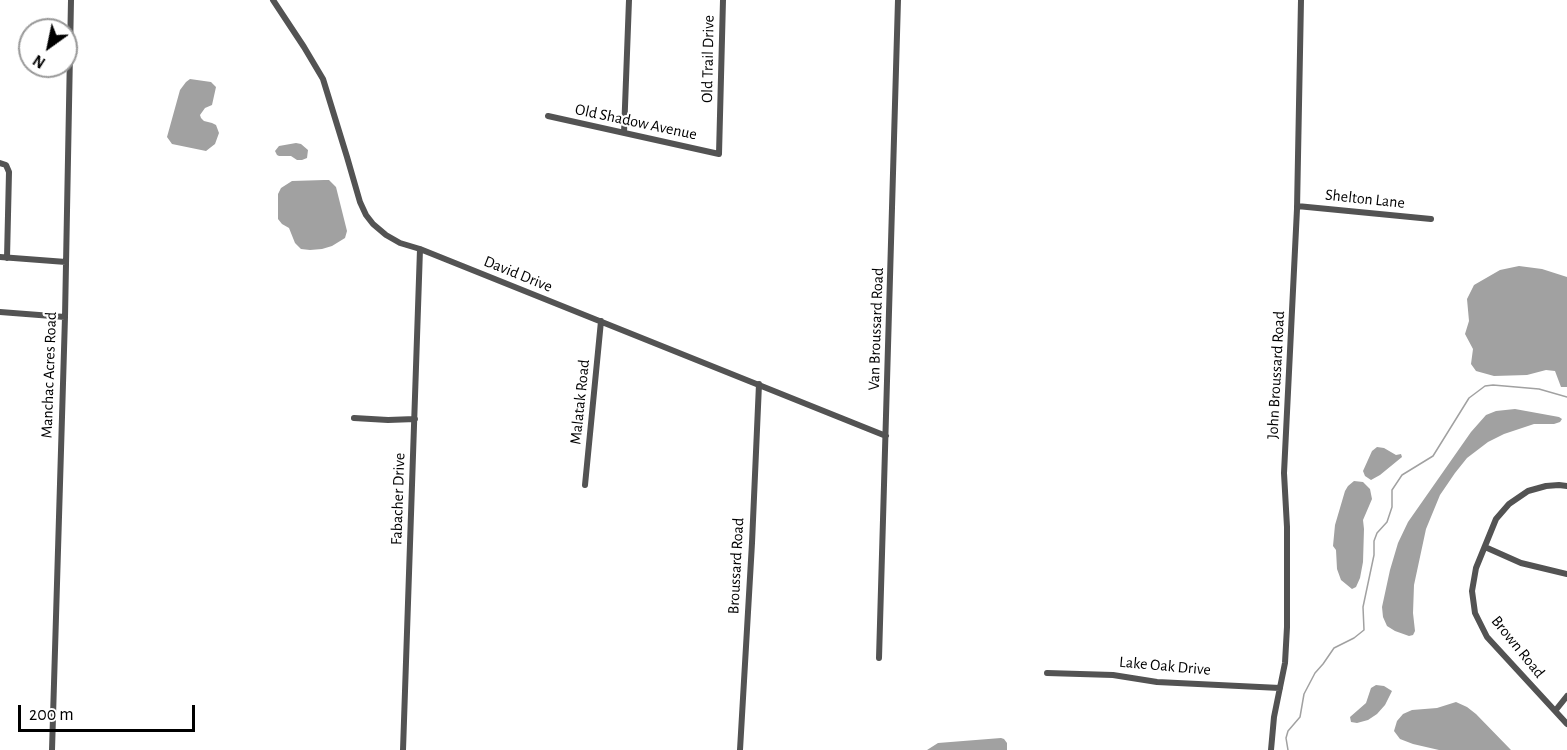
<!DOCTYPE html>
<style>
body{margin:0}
#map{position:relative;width:1567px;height:750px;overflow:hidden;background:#fff;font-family:"Alegreya Sans",sans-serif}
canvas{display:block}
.north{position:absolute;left:18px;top:18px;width:60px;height:60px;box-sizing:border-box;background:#fff;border:2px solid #999;border-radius:50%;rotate:213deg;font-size:16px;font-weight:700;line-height:24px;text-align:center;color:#000}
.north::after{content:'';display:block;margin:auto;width:21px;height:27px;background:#000;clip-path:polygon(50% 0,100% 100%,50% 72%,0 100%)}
.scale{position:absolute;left:18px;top:705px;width:177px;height:27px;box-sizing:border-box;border:3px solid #000;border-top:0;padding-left:8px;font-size:18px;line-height:21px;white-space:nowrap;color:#000;-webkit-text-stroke:4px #fff;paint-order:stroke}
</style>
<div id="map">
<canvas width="1567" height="750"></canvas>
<div class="north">N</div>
<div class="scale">200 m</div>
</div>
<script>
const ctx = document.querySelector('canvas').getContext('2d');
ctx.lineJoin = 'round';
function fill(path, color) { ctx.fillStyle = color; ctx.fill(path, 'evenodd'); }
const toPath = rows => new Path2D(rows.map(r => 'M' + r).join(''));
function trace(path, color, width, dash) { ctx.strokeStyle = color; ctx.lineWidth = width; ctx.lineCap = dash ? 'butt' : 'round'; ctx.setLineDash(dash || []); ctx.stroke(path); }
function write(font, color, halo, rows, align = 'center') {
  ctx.font = font + ' "Alegreya Sans",sans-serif'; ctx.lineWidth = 4.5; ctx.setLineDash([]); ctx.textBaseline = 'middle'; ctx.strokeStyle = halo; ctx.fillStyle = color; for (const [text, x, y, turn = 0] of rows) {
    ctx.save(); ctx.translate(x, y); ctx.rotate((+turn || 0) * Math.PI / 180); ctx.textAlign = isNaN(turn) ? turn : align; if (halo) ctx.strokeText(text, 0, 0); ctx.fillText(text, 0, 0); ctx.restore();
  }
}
fill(toPath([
 [190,79,211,82,216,87,212,105,205,108,200,115,201,118,204,121,212,123,216,125,219,133,215,144,206,151,172,144,167,137,180,90,186,82],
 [296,143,301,144,308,150,307,158,302,160,297,160,291,156,279,156,277,155,275,151,279,146],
 [324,180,329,180,336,187,347,231,345,238,332,246,322,249,310,250,301,249,295,243,289,228,282,224,278,219,278,194,281,188,292,181],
 [1519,266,1542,269,1567,277,1567,387,1561,387,1555,371,1546,370,1527,375,1494,376,1476,371,1471,364,1473,349,1465,334,1469,321,1467,299,1474,285,1500,270],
 [1515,409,1559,417,1562,419,1560,422,1554,424,1534,424,1504,434,1488,442,1467,458,1455,473,1440,495,1426,529,1414,585,1413,613,1415,631,1413,635,1409,636,1395,631,1387,626,1383,617,1382,607,1390,570,1398,543,1408,522,1471,432,1486,415,1496,411],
 [1377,447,1384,448,1396,455,1401,454,1402,457,1380,475,1371,480,1365,476,1363,471,1372,451],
 [1354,481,1363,482,1370,489,1372,499,1363,520,1364,529,1363,562,1360,578,1356,587,1352,589,1341,580,1337,569,1336,550,1333,546,1335,525,1345,491,1348,486],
 [1376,685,1384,686,1392,691,1385,705,1377,714,1368,720,1357,723,1351,722,1350,717,1366,703,1371,688],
 [1456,702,1467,707,1476,714,1511,750,1439,750,1413,744,1400,739,1394,731,1397,721,1403,714,1412,710,1437,708],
 [1001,738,1004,739,1007,743,1007,750,927,750,938,743]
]), '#a1a1a1');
trace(toPath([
 [1288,750,1286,738,1288,731,1300,717,1304,694,1315,673,1323,664,1334,648,1354,638,1364,630,1363,607,1374,555,1374,541,1377,533,1387,522,1392,507,1392,490,1402,475,1433,456,1469,398,1485,386,1493,385,1539,389,1567,397]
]), '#a1a1a1', 1.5);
trace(toPath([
 [273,0,304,47,323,79,347,157,360,202,366,215,373,224,386,235,400,243,420,249,886,436],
 [548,116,719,154,723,0],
 [624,133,629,0],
 [0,163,6,165,9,172,7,258],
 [1297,206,1431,219],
 [0,257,66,262],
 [0,312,65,317],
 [354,418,388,420,415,419],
 [585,485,601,321],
 [1567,486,1559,485,1546,486,1528,491,1509,504,1496,519,1476,568,1472,591,1475,613,1487,637,1567,724],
 [1485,547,1521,563,1567,574],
 [879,658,898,0],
 [1047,673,1113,675,1157,682,1280,688],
 [1555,711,1567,696],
 [52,750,65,317,71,0],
 [403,750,420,249],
 [740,750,752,543,759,384],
 [1271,750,1274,717,1285,663,1287,627,1287,527,1284,473,1297,209,1301,0]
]), '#535353', 6);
write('16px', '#000', '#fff', [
 ["Old Trail Drive",708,59,-89],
 ["Old Shadow Avenue",636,122,12],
 ["Shelton Lane",1365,199,6],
 ["David Drive",518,274,22],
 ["Van Broussard Road",876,329,-88],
 ["Manchac Acres Road",49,375,-88],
 ["John Broussard Road",1276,375,-87],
 ["Malatak Road",580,402,-84],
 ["Fabacher Drive",398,499,-88],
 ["Broussard Road",736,566,-87],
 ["Brown Road",1518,647,51],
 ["Lake Oak Drive",1165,666,5]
]);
</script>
